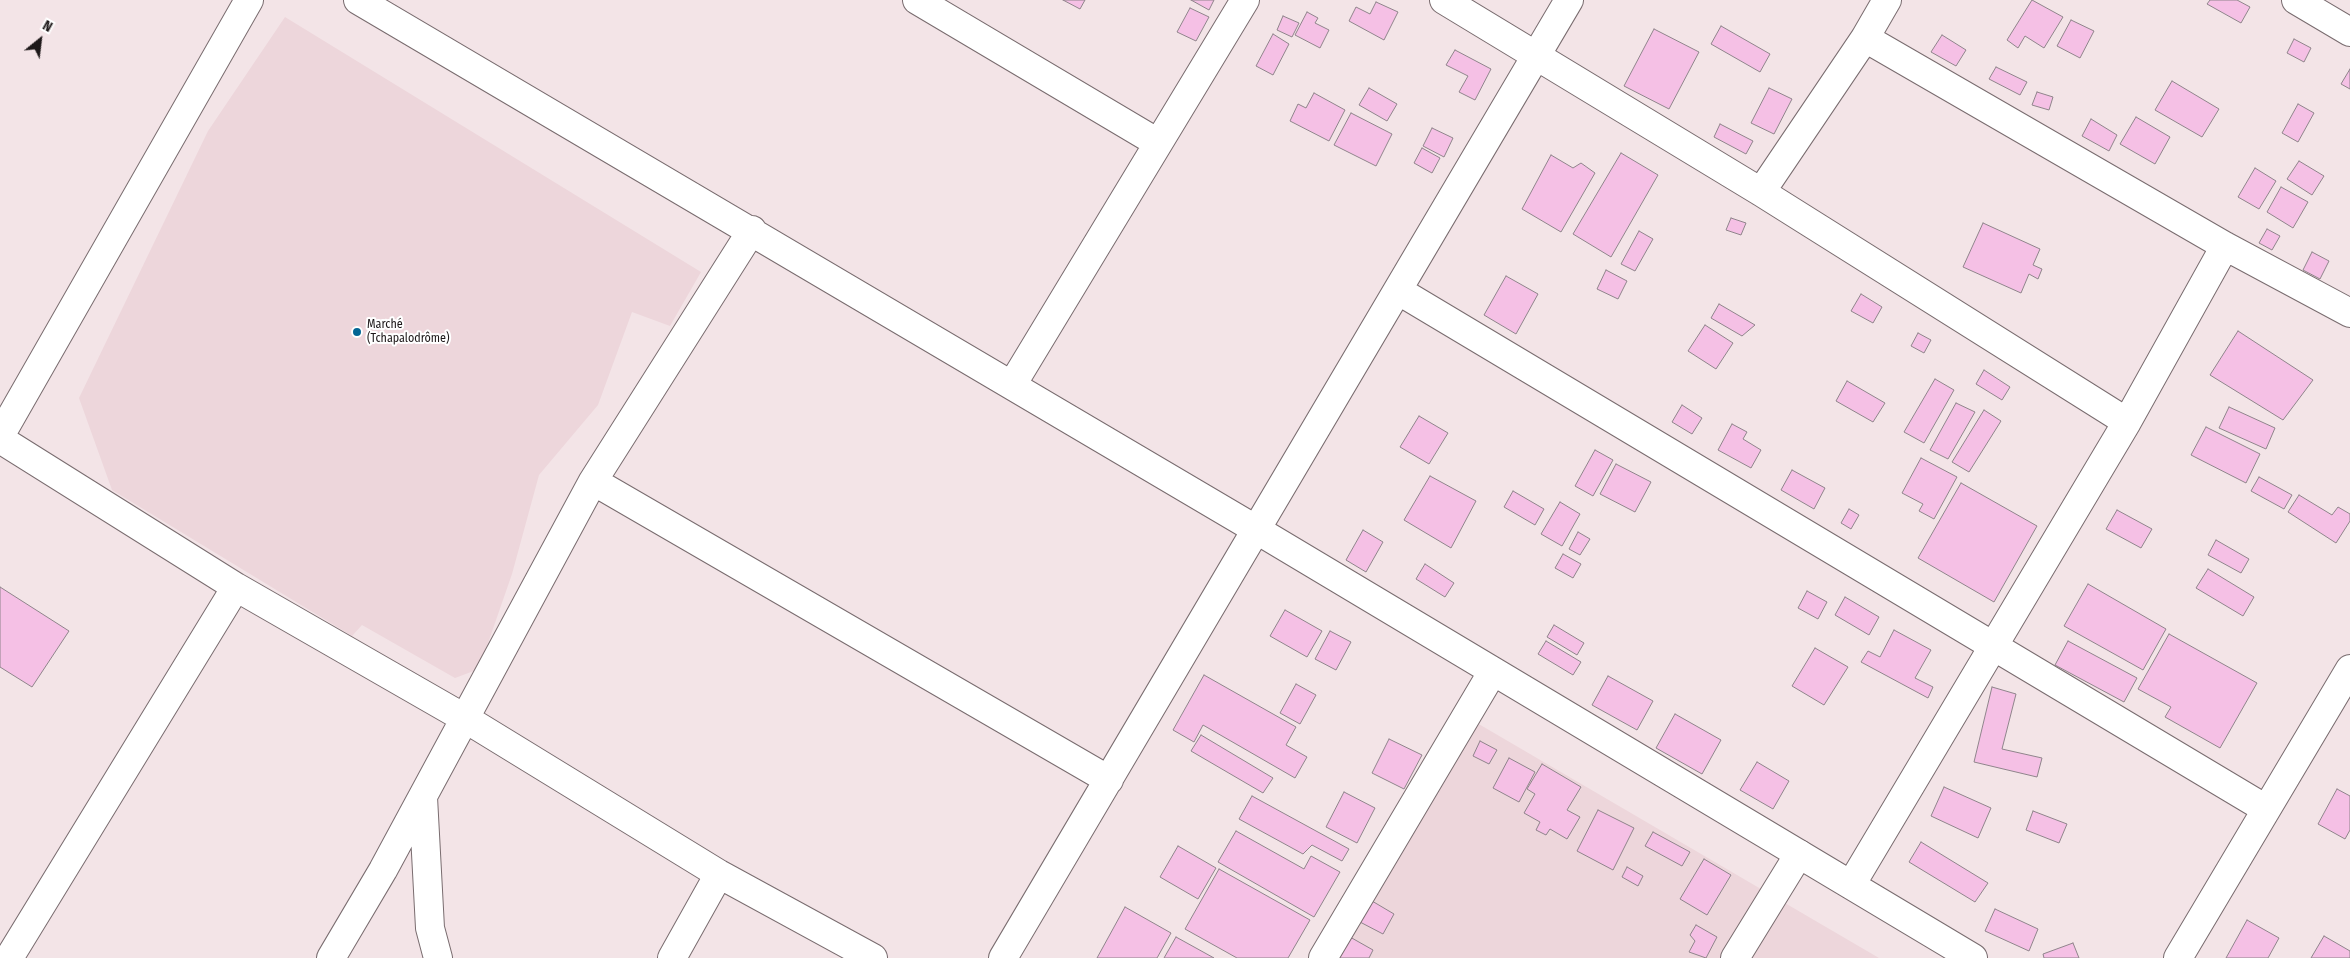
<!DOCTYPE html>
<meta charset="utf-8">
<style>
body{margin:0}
#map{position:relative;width:2350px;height:958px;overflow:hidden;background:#f3e4e7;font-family:"Fira Sans Condensed",sans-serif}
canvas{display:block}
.north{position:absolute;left:15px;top:15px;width:50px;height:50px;-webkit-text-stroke:4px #fff;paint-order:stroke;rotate:29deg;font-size:14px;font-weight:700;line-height:20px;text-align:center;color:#1d1819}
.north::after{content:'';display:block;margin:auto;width:18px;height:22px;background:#1d1819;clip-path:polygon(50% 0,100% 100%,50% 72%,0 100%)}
</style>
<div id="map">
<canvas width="2350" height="958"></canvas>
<div class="north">N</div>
</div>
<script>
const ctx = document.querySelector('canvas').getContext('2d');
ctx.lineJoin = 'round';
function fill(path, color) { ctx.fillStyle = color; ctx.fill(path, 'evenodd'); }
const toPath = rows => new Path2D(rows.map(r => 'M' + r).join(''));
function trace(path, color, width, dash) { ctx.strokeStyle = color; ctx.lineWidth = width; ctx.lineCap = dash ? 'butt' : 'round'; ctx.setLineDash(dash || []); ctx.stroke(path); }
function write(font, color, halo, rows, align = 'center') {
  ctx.font = font + ' "Fira Sans Condensed",sans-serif'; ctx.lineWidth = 4; ctx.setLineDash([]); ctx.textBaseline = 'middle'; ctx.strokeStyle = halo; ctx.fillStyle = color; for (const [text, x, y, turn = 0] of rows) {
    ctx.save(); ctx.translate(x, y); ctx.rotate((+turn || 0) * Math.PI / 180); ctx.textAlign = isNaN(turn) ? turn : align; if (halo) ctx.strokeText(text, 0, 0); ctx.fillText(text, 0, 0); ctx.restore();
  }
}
fill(toPath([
 [285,17,701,272,670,326,632,312,598,405,539,475,512,574,479,669,455,678,362,625,352,636,112,490,79,398,208,131],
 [1465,716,1879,958,1323,958]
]), '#edd6db');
const building = toPath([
 [1063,0,1085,0,1080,9,1063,0],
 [1191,0,1214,0,1209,10,1191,0],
 [2032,0,2063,17,2044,48,2025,36,2018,48,2007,40,2032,0],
 [2210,0,2237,0,2250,7,2241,23,2207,4,2210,0],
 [1376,2,1398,12,1384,40,1349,21,1356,7,1370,14,1376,2],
 [1190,8,1209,17,1196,41,1177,32,1190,8],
 [1307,12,1318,18,1315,23,1329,30,1320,48,1295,35,1307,12],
 [1283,16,1299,23,1292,37,1277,30,1283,16],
 [2071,20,2094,31,2080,58,2057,46,2071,20],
 [1721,26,1770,54,1760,72,1711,44,1721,26],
 [1654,29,1699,52,1669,109,1624,86,1654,29],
 [1273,34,1289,44,1273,75,1256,66,1273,34],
 [1942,35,1966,50,1956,66,1931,52,1942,35],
 [2294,39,2311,48,2304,62,2287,53,2294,39],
 [1455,50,1491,69,1475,100,1459,92,1468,76,1446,65,1455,50],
 [1996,67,2027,82,2020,95,1989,79,1996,67],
 [2350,69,2350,89,2341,84,2350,69],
 [2172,81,2219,109,2202,137,2155,110,2172,81],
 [1369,88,1397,104,1387,121,1359,105,1369,88],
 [1769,88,1792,99,1774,134,1751,123,1769,88],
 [2037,92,2053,97,2049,110,2032,105,2037,92],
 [1314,93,1345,110,1329,141,1290,121,1298,104,1306,108,1314,93],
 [2298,104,2314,113,2298,142,2282,133,2298,104],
 [1351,113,1392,134,1376,166,1334,145,1351,113],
 [2136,117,2170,137,2155,164,2120,144,2136,117],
 [2091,119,2117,135,2109,151,2082,136,2091,119],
 [1720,124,1753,141,1746,154,1714,137,1720,124],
 [1432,128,1453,138,1444,157,1423,146,1432,128],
 [1422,148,1440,158,1432,173,1414,163,1422,148],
 [1621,153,1658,175,1611,257,1573,234,1621,153],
 [1551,155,1573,168,1581,163,1595,173,1561,232,1522,209,1551,155],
 [2299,161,2324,176,2312,195,2287,179,2299,161],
 [2255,168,2276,181,2259,209,2238,197,2255,168],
 [2281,187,2308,202,2293,228,2267,212,2281,187],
 [1731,218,1746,223,1741,235,1726,230,1731,218],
 [1983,223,2040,249,2033,265,2042,269,2038,279,2029,274,2021,293,1963,267,1983,223],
 [2267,229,2280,236,2272,250,2259,243,2267,229],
 [1639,231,1653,239,1635,271,1621,264,1639,231],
 [2312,252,2329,261,2320,279,2303,270,2312,252],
 [1606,270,1627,281,1618,299,1597,289,1606,270],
 [1506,276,1538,294,1516,334,1484,315,1506,276],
 [1861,294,1882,307,1873,323,1851,311,1861,294],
 [1719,304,1755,325,1742,336,1711,318,1719,304],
 [1705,325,1733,343,1716,369,1688,351,1705,325],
 [2238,331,2313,380,2283,420,2210,375,2238,331],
 [1918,333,1931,340,1924,353,1911,346,1918,333],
 [1984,370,2010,387,2002,400,1976,384,1984,370],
 [1935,379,1954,390,1924,443,1904,432,1935,379],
 [1847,381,1885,403,1873,422,1836,401,1847,381],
 [1956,403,1975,412,1948,459,1930,450,1956,403],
 [1682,405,1702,418,1692,434,1672,422,1682,405],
 [2229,407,2275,428,2266,449,2219,428,2229,407],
 [1984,410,2001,421,1969,472,1952,462,1984,410],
 [1419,416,1448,433,1429,464,1400,447,1419,416],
 [1732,424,1747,432,1743,439,1761,450,1751,468,1718,450,1732,424],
 [2206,427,2260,454,2246,483,2191,455,2206,427],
 [1595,450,1613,460,1593,496,1575,486,1595,450],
 [1921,458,1957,477,1934,519,1919,511,1923,504,1902,493,1921,458],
 [1616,464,1651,482,1635,512,1600,494,1616,464],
 [1792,470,1825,488,1814,509,1781,490,1792,470],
 [1430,476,1476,501,1451,548,1404,520,1430,476],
 [2259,477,2292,495,2284,509,2251,491,2259,477],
 [1961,483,2037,526,1994,602,1918,558,1961,483],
 [1513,491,1544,509,1535,525,1504,507,1513,491],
 [2299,495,2332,515,2338,507,2350,514,2350,521,2336,543,2288,512,2299,495],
 [1560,502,1580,514,1562,546,1541,534,1560,502],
 [1849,509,1859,515,1851,529,1841,523,1849,509],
 [2117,510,2152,529,2141,548,2106,529,2117,510],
 [1363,530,1383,542,1366,572,1346,560,1363,530],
 [1578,532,1590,539,1580,555,1569,549,1578,532],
 [2216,540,2249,559,2241,573,2208,555,2216,540],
 [1563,554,1581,564,1573,578,1555,568,1563,554],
 [1425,564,1454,583,1445,597,1416,579,1425,564],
 [2208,569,2254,597,2243,616,2196,588,2208,569],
 [2088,584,2166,629,2143,670,2064,626,2088,584],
 [0,587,69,631,32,687,0,667,0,587],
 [1807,591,1827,602,1818,619,1798,608,1807,591],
 [1845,597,1879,617,1869,635,1835,615,1845,597],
 [1285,610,1322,631,1307,657,1270,636,1285,610],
 [1554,625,1584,643,1577,655,1547,637,1554,625],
 [1894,630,1931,650,1915,678,1933,687,1928,698,1861,662,1868,651,1880,657,1894,630],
 [1330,631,1351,642,1336,670,1315,659,1330,631],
 [2169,634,2257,683,2220,748,2165,717,2171,707,2138,689,2169,634],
 [1546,641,1581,662,1573,675,1538,654,1546,641],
 [2068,641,2137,678,2124,702,2055,665,2068,641],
 [1815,648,1848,667,1824,705,1792,686,1815,648],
 [1204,675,1296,727,1286,745,1307,757,1295,778,1203,725,1194,742,1173,730,1204,675],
 [1608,676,1653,701,1637,730,1592,705,1608,676],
 [1296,684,1316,695,1300,724,1280,713,1296,684],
 [1992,687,2016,694,2002,749,2042,758,2037,777,1974,762,1992,687],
 [1675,714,1721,740,1702,774,1656,748,1675,714],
 [1201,735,1273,778,1263,793,1191,751,1201,735],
 [1389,739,1422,755,1404,789,1372,773,1389,739],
 [1480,741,1497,750,1489,764,1473,756,1480,741],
 [1509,758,1535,772,1519,802,1493,788,1509,758],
 [1757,762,1789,781,1773,809,1740,790,1757,762],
 [1542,764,1581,787,1567,810,1580,817,1567,839,1550,829,1546,835,1536,830,1540,822,1524,813,1535,794,1527,789,1542,764],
 [1944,787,1991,808,1978,838,1931,816,1944,787],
 [2337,789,2350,796,2350,830,2345,839,2318,824,2337,789],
 [1344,792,1375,808,1357,843,1326,827,1344,792],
 [1252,796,1349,849,1342,861,1312,845,1303,854,1239,819,1252,796],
 [1598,810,1634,828,1613,870,1577,851,1598,810],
 [2033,811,2067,824,2059,843,2026,830,2033,811],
 [1236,831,1304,869,1311,856,1340,872,1314,917,1218,862,1236,831],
 [1653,832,1690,852,1682,866,1645,846,1653,832],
 [1921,842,1988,883,1975,902,1909,862,1921,842],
 [1178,846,1216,868,1198,899,1160,877,1178,846],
 [1704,859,1731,875,1707,915,1680,899,1704,859],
 [1627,867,1643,876,1638,886,1622,877,1627,867],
 [1219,869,1310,920,1288,958,1237,958,1185,929,1219,869],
 [1372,901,1394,914,1383,934,1360,922,1372,901],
 [1125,907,1171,933,1157,958,1097,958,1125,907],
 [1995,909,2038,929,2029,951,1985,931,1995,909],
 [2247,920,2279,938,2268,958,2226,958,2247,920],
 [1696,925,1717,937,1706,958,1689,952,1695,941,1690,935,1696,925],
 [2324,936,2350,951,2350,958,2311,958,2324,936],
 [1176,937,1214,958,1164,958,1176,937],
 [1350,937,1373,950,1369,958,1339,958,1350,937],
 [2073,943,2079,958,2044,958,2043,954,2073,943]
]);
fill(building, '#f5c0e5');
trace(building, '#8f848b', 1);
const pedestrian = toPath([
 [1735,958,1799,854]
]);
const minor = toPath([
 [358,0,1257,530,1973,958],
 [917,0,1158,143],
 [1444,0,1761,192,2127,422],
 [2296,0,2350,32],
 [1865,38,2225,246,2350,313],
 [1761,192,1865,38,1887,0],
 [1399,291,2266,809],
 [1012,385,1245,0],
 [0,436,249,0],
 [0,439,236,587,466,719,719,874,873,958],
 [593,481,1109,780],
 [423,797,430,928,438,958],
 [1851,885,2127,422,2225,246],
 [9,958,236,587],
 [331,958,383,870,593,481,752,230],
 [672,958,719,874],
 [1003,958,1569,0],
 [1323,958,1493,671],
 [2178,958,2350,669]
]);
trace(pedestrian, '#796c6f', 30);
trace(minor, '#796c6f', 30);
trace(pedestrian, '#fff', 28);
trace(minor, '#fff', 28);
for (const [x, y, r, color] of [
 [357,332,5,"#026594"]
]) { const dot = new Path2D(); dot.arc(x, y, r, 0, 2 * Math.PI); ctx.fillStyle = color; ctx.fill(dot); trace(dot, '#fff', 2); }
write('12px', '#1d1819', '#fff', [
 ["Marché",367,325],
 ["(Tchapalodrôme)",367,339]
], 'left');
</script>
